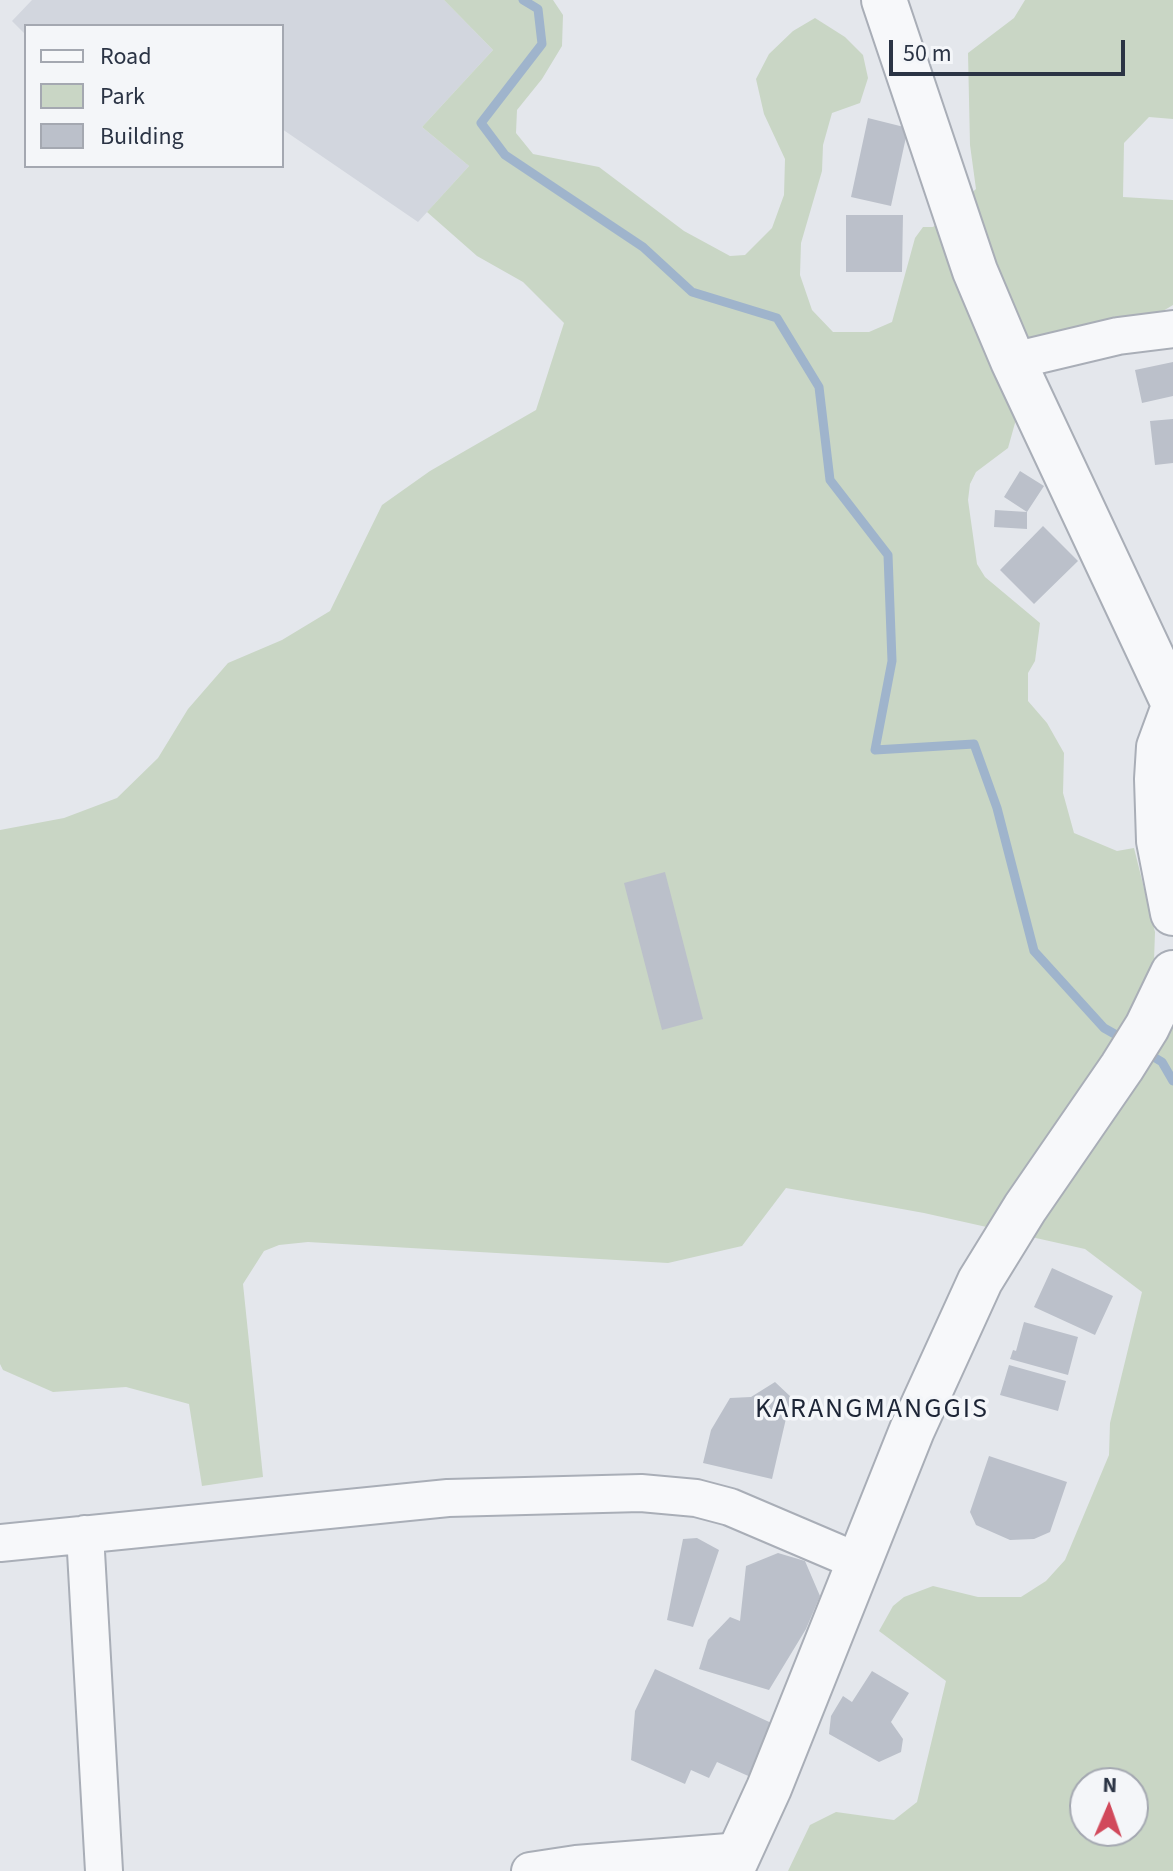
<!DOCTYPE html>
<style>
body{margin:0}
#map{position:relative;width:1173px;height:1871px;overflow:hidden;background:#e4e7ec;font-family:"Source Sans 3",sans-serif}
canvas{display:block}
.legend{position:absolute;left:24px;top:24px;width:260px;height:144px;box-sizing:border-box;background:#f4f6f9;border:2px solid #a4a8b1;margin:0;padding:10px 14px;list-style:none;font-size:24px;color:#2b3445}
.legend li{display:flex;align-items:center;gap:16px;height:40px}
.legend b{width:40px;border:2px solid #a4a8b1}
.north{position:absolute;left:1069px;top:1767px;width:80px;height:80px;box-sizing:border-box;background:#f4f6f9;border:2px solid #a4a8b1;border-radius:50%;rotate:2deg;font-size:22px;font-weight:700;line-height:32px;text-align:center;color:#2b3445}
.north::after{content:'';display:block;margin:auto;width:28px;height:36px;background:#d1495b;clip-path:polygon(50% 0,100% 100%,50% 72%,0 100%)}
.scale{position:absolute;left:889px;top:40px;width:236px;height:36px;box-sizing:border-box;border:4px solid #2b3445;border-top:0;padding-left:10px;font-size:24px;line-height:28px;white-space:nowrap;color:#2b3445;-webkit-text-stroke:6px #f4f6f9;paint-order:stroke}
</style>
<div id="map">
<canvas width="1173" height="1871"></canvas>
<ul class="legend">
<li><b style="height:10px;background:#f7f8fa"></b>Road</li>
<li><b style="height:22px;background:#c9d6c5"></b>Park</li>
<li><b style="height:22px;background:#bbc0ca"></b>Building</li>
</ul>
<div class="north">N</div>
<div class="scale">50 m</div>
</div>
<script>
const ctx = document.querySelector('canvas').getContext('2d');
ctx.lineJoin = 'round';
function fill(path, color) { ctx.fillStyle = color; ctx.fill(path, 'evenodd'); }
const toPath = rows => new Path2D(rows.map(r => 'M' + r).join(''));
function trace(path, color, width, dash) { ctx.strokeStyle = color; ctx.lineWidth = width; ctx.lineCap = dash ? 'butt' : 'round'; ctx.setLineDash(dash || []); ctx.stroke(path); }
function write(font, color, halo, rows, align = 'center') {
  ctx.font = font + ' "Source Sans 3",sans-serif'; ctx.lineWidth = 7; ctx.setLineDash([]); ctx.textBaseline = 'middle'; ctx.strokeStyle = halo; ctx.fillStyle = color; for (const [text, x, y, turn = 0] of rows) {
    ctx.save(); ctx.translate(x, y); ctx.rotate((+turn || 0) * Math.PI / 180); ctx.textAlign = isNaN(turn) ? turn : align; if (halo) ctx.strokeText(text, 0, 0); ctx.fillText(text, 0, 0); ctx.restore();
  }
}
fill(toPath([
 [32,0,444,0,493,50,422,127,469,166,418,222,282,129,282,26,26,26,26,35,12,21]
]), '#d2d6de');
fill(toPath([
 [444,0,553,0,563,15,562,46,542,79,517,110,516,133,533,154,599,167,684,231,730,256,745,255,772,228,784,195,785,159,764,114,756,79,769,54,793,31,815,18,845,37,863,55,868,78,860,103,832,113,823,145,822,171,801,243,800,275,812,310,833,332,869,332,892,322,915,238,923,227,933,227,976,189,970,145,968,53,1014,18,1025,0,1173,0,1173,119,1149,117,1124,143,1123,197,1173,200,1173,305,1158,314,994,359,1017,416,1008,448,976,472,970,484,968,500,977,564,985,577,1040,623,1035,661,1028,673,1028,701,1047,723,1064,753,1063,793,1074,833,1117,851,1134,848,1155,932,1154,961,1173,982,1173,1871,788,1871,810,1825,836,1812,894,1820,917,1802,946,1681,879,1631,893,1606,904,1597,933,1586,978,1597,1021,1597,1046,1581,1065,1560,1109,1455,1110,1423,1142,1292,1085,1249,924,1213,786,1188,742,1246,668,1263,308,1242,279,1245,264,1251,243,1284,263,1477,202,1486,189,1404,126,1387,53,1392,3,1370,0,1364,0,830,64,818,117,798,158,758,188,709,228,663,282,640,330,611,382,505,430,471,536,410,564,323,523,282,477,256,427,212,469,166,422,127,493,50],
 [1085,1783,1133,1783,1133,1831,1085,1831]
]), '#c9d6c5');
trace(toPath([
 [523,0,538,9,542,44,481,123,505,155,643,247,692,292,777,318,819,387,830,480,888,555,892,661,875,750,974,744,997,808,1034,951,1104,1028,1127,1041],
 [1147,1053,1162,1062,1173,1081]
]), '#9fb4cc', 9);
fill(toPath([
 [868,118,908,128,891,206,851,197],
 [846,215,903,215,902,272,846,272],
 [1173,362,1173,396,1142,403,1135,370],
 [1173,419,1173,463,1155,465,1150,421],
 [1020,471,1044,486,1027,512,1004,497],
 [995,510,1027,512,1027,529,994,527],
 [1043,526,1078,561,1034,604,1000,570],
 [665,872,703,1019,662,1030,624,883],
 [1052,1268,1113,1296,1095,1335,1034,1307],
 [1024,1322,1078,1337,1068,1375,1010,1359,1013,1350,1016,1351],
 [1009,1365,1066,1381,1058,1411,1000,1395],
 [775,1382,791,1397,772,1479,703,1463,711,1430,730,1398,751,1397],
 [989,1456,1067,1482,1050,1532,1034,1539,1010,1540,976,1525,970,1512],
 [697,1538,719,1550,693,1627,667,1620,683,1539],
 [778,1553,805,1561,820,1596,806,1629,769,1690,699,1669,708,1640,730,1617,740,1621,746,1566],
 [655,1669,780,1727,755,1779,717,1762,709,1778,691,1770,685,1784,631,1760,635,1711],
 [872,1671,909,1693,891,1722,903,1739,901,1752,879,1762,829,1734,831,1716,843,1696,852,1702]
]), '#bbc0ca');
const minor = toPath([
 [1013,361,1118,336,1173,329],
 [85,1534,104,1871],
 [0,1543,448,1498,641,1493,696,1498,730,1507,859,1562],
 [530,1871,576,1864,741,1851]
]);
const tertiary = toPath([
 [884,0,975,271,1013,361,1173,702],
 [1173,709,1159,747,1157,779,1159,841,1173,913],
 [731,1871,769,1788,912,1430,980,1281,1025,1208,1122,1067,1147,1027,1173,973]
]);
trace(minor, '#a9aeb7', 40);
trace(tertiary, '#a9aeb7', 48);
trace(minor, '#f7f8fa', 36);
trace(tertiary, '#f7f8fa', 44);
ctx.letterSpacing = '2px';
write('28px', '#1d2536', '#f4f6f9', [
 ["KARANGMANGGIS",872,1411]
]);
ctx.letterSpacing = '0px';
</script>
